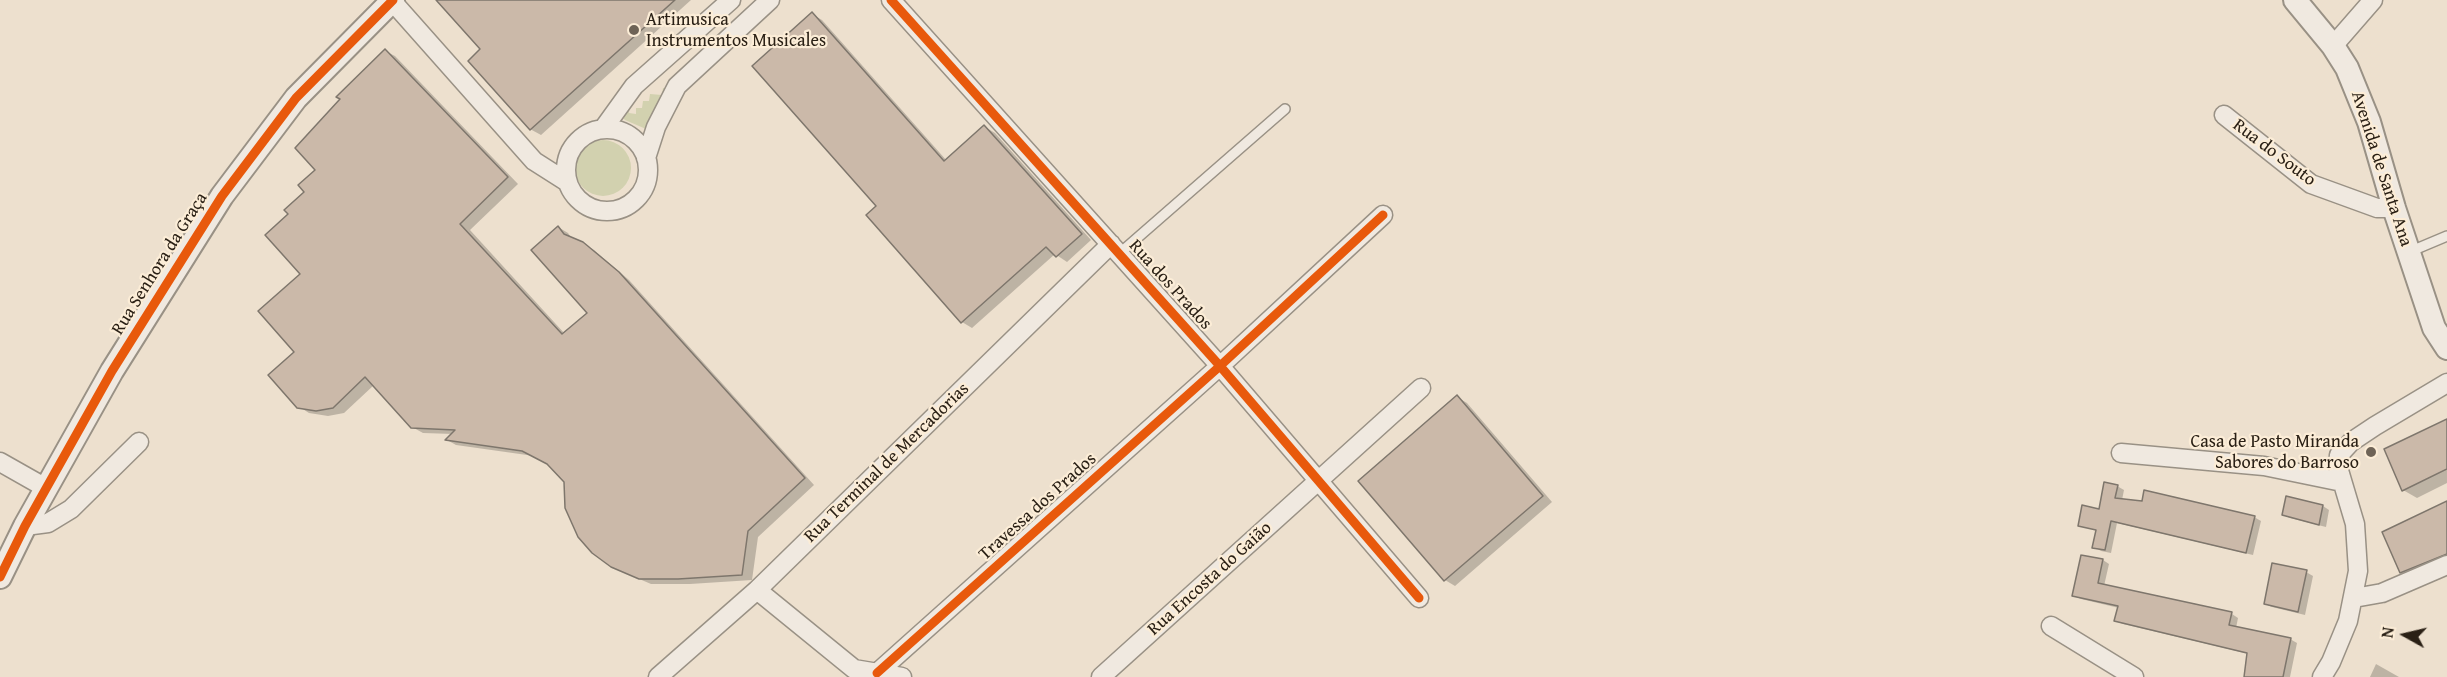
<!DOCTYPE html>
<meta charset="utf-8">
<style>
body{margin:0}
#map{position:relative;width:2447px;height:677px;overflow:hidden;background:#ede0ce;font-family:"Gentium Book Plus",serif}
canvas{display:block}
.north{position:absolute;left:2375px;top:605px;width:60px;height:60px;-webkit-text-stroke:4px #fcedd7;paint-order:stroke;rotate:278deg;font-size:16px;font-weight:700;line-height:24px;text-align:center;color:#2a2015}
.north::after{content:'';display:block;margin:auto;width:21px;height:27px;background:#2a2015;clip-path:polygon(50% 0,100% 100%,50% 72%,0 100%)}
</style>
<div id="map">
<canvas width="2447" height="677"></canvas>
<div class="north">N</div>
</div>
<script>
const ctx = document.querySelector('canvas').getContext('2d');
ctx.lineJoin = 'round';
function fill(path, color) { ctx.fillStyle = color; ctx.fill(path, 'evenodd'); }
const toPath = rows => new Path2D(rows.map(r => 'M' + r).join(''));
function trace(path, color, width, dash) { ctx.strokeStyle = color; ctx.lineWidth = width; ctx.lineCap = dash ? 'butt' : 'round'; ctx.setLineDash(dash || []); ctx.stroke(path); }
function write(font, color, halo, rows, align = 'center') {
  ctx.font = font + ' "Gentium Book Plus",serif'; ctx.lineWidth = 4.5; ctx.setLineDash([]); ctx.textBaseline = 'middle'; ctx.strokeStyle = halo; ctx.fillStyle = color; for (const [text, x, y, turn = 0] of rows) {
    ctx.save(); ctx.translate(x, y); ctx.rotate((+turn || 0) * Math.PI / 180); ctx.textAlign = isNaN(turn) ? turn : align; if (halo) ctx.strokeText(text, 0, 0); ctx.fillText(text, 0, 0); ctx.restore();
  }
}
fill(toPath([
 [663,88,670,88,651,127,646,129,625,120,621,116,630,102,629,113,636,114,636,108,642,108,643,101,649,101,650,94,662,95],
 '575 168a28 28 0 1 1 56 0a28 28 0 1 1-56 0Z'
]), '#d2d1af');
fill(toPath([
 [444,0,691,0,541,135,530,129,483,50],
 [812,14,822,20,947,161,985,127,995,133,1091,240,1067,262,1055,254,972,328,962,322,878,206],
 [385,51,395,56,518,184,470,230,565,334,589,313,558,227,568,233,572,239,594,250,629,280,814,485,758,537,752,580,690,584,651,584,623,572,612,566,566,482,549,464,534,456,456,445,447,440,453,434,423,433,412,427,374,385,344,413,328,416,309,413,298,406,296,352,302,274,290,214,306,192],
 [1457,397,1467,403,1552,502,1455,586,1445,580],
 [2447,421,2447,483,2417,498,2403,490],
 [2117,486,2124,490,2122,500,2254,517,2261,521,2253,555,2117,523,2111,553,2101,551,2094,547,2097,531,2080,525,2101,511],
 [2287,498,2323,506,2329,510,2326,527,2290,518,2283,515],
 [2447,503,2447,567,2415,580,2401,572],
 [2103,560,2109,564,2104,586,2232,614,2238,618,2236,628,2290,639,2297,643,2290,677,2246,677,2249,654,2123,624,2116,621,2119,608,2081,599,2074,596],
 [2306,572,2313,576,2305,615,2272,607,2265,604],
 [2376,664,2399,677,2370,677]
]), '#0003');
const building = toPath([
 [436,0,675,0,530,130,468,61,480,49,436,0],
 [812,12,944,161,984,125,1082,234,1056,257,1046,247,961,323,866,215,876,206,752,66,812,12],
 [385,49,508,177,460,224,562,334,587,313,531,250,558,226,564,234,583,242,619,272,805,478,748,531,742,575,678,579,639,579,611,567,592,553,578,537,565,508,564,482,547,464,522,451,445,440,455,430,411,428,365,377,333,408,316,411,297,408,268,375,294,352,258,311,300,274,265,235,288,214,284,210,304,192,298,185,315,170,295,148,340,99,336,97,385,49],
 [1457,395,1543,496,1444,581,1358,481,1457,395],
 [2447,419,2447,469,2402,491,2384,449,2447,419],
 [2104,482,2118,485,2115,498,2142,501,2144,490,2255,516,2246,553,2111,521,2105,550,2092,548,2096,530,2078,526,2082,505,2099,509,2104,482],
 [2286,496,2323,505,2319,525,2282,515,2286,496],
 [2447,501,2447,554,2400,573,2382,532,2447,501],
 [2081,555,2103,559,2098,583,2232,612,2229,625,2291,638,2283,677,2244,677,2247,653,2114,621,2118,606,2072,596,2081,555],
 [2272,563,2307,570,2298,612,2264,604,2272,563]
]);
fill(building, '#cbb9a9');
trace(building, '#7e766c', 1.5);
const service = toPath([
 [2409,252,2447,236],
 [1120,253,1285,109]
]);
const minor = toPath([
 [891,0,1220,366,1419,598],
 [392,1,534,161,567,182],
 [2333,46,2373,0],
 [2224,115,2311,184,2377,208,2394,208],
 [603,129,634,86,731,0],
 '566 170a41 41 0 1 1 82 0a41 41 0 1 1-82 0Z',
 [646,158,656,127,677,86,770,0],
 [2121,453,2264,466,2342,482],
 [0,462,46,488],
 [25,526,48,523,71,509,139,442],
 [757,590,854,669,902,677],
 [2354,598,2382,593,2447,565],
 [2051,626,2134,677],
 [877,673,1220,366,1383,215],
 [658,677,757,590,1111,244],
 [1101,677,1421,388],
 [2322,677,2331,662,2348,621,2358,571,2355,524,2338,467,2339,455,2351,442,2375,426,2447,383]
]);
const tertiary = toPath([
 [2295,0,2333,46,2347,68,2369,122,2394,208,2434,328,2447,348],
 [0,577,25,526,112,371,222,196,296,98,393,0]
]);
trace(service, '#999185', 12);
trace(minor, '#999185', 21);
trace(tertiary, '#999185', 26);
trace(service, '#f0e9e0', 9);
trace(minor, '#f0e9e0', 18);
trace(tertiary, '#f0e9e0', 22);
trace(toPath([
 [891,0,1220,366,1419,598],
 [0,577,25,526,112,371,222,196,296,98,393,0],
 [877,673,1220,366,1383,215]
]), '#e8590c', 9);
for (const [x, y, r, color] of [
 [634,30,6,"#6e6356"],
 [2371,452,6,"#6e6356"]
]) { const dot = new Path2D(); dot.arc(x, y, r, 0, 2 * Math.PI); ctx.fillStyle = color; ctx.fill(dot); trace(dot, '#fcedd7', 2); }
write('18px', '#2a2015', '#fcedd7', [
 ["Artimusica",646,20],
 ["Instrumentos Musicales",646,41],
 ["Casa de Pasto Miranda",2359,442,"right"],
 ["Sabores do Barroso",2359,463,"right"]
], 'left');
write('18px', '#2a2015', '#fcedd7', [
 ["Rua do Souto",2274,153,37],
 ["Avenida de Santa Ana",2381,169,72],
 ["Rua Senhora da Graça",160,264,-58],
 ["Rua dos Prados",1170,285,48],
 ["Rua Terminal de Mercadorias",887,463,-44],
 ["Travessa dos Prados",1038,507,-42],
 ["Rua Encosta do Gaião",1210,579,-42]
]);
</script>
